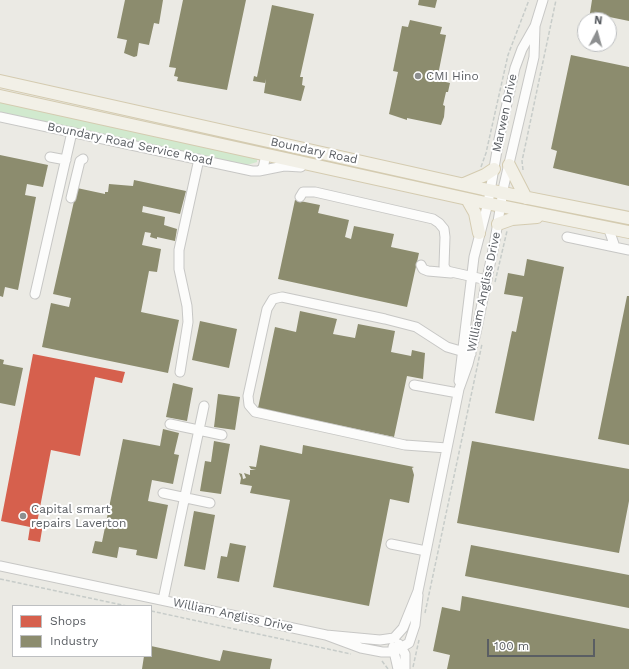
<!DOCTYPE html>
<style>
body{margin:0}
#map{position:relative;width:629px;height:669px;overflow:hidden;background:#ebeae4;font-family:"Work Sans",sans-serif}
canvas{display:block}
.legend{position:absolute;left:12px;top:605px;width:140px;height:52px;box-sizing:border-box;background:#fff;border:1px solid #bdbfc1;margin:0;padding:5px 7px;list-style:none;font-size:12px;color:#5a5e63}
.legend li{display:flex;align-items:center;gap:8px;height:20px}
.legend b{width:20px;border:1px solid #bdbfc1}
.north{position:absolute;left:577px;top:12px;width:40px;height:40px;box-sizing:border-box;background:#fff;border:1px solid #bdbfc1;border-radius:50%;rotate:6deg;font-size:11px;font-weight:700;line-height:16px;text-align:center;color:#5a5e63}
.north::after{content:'';display:block;margin:auto;width:14px;height:18px;background:#8d8f90;clip-path:polygon(50% 0,100% 100%,50% 72%,0 100%)}
.scale{position:absolute;left:487px;top:639px;width:108px;height:18px;box-sizing:border-box;border:2px solid #5a5e63;border-top:0;padding-left:5px;font-size:12px;line-height:14px;white-space:nowrap;color:#5a5e63;-webkit-text-stroke:3px #fff;paint-order:stroke}
</style>
<div id="map">
<canvas width="629" height="669"></canvas>
<ul class="legend">
<li><b style="height:11px;background:#d6604d"></b>Shops</li>
<li><b style="height:11px;background:#8c8c6e"></b>Industry</li>
</ul>
<div class="north">N</div>
<div class="scale">100 m</div>
</div>
<script>
const ctx = document.querySelector('canvas').getContext('2d');
ctx.lineJoin = 'round';
function fill(path, color) { ctx.fillStyle = color; ctx.fill(path, 'evenodd'); }
const toPath = rows => new Path2D(rows.map(r => 'M' + r).join(''));
function trace(path, color, width, dash) { ctx.strokeStyle = color; ctx.lineWidth = width; ctx.lineCap = dash ? 'butt' : 'round'; ctx.setLineDash(dash || []); ctx.stroke(path); }
function write(font, color, halo, rows, align = 'center') {
  ctx.font = font + ' "Work Sans",sans-serif'; ctx.lineWidth = 4; ctx.setLineDash([]); ctx.textBaseline = 'middle'; ctx.strokeStyle = halo; ctx.fillStyle = color; for (const [text, x, y, turn = 0] of rows) {
    ctx.save(); ctx.translate(x, y); ctx.rotate((+turn || 0) * Math.PI / 180); ctx.textAlign = isNaN(turn) ? turn : align; if (halo) ctx.strokeText(text, 0, 0); ctx.fillText(text, 0, 0); ctx.restore();
  }
}
fill(toPath([
 [0,100,257,158,257,162,247,165,0,113]
]), '#d1e9ce');
fill(toPath([
 [33,354,125,372,122,383,95,377,80,456,51,450,37,523,43,524,40,542,28,540,30,527,1,521]
]), '#d6604d');
fill(toPath([
 [125,0,163,0,159,24,154,23,149,45,139,43,137,56,134,57,124,53,127,40,117,38],
 [183,0,246,0,227,90,177,81,178,77,174,76,176,68,169,67],
 [419,0,437,0,435,8,418,5],
 [592,0,629,0,629,21,590,13],
 [272,5,314,14,300,77,303,77,302,85,305,86,301,101,264,93,266,79,265,83,253,81,254,76,257,77],
 [410,20,442,27,440,34,446,35,437,80,450,83,448,92,446,92,443,105,445,106,444,117,441,125,407,118,407,120,389,114,398,72,393,71,402,26,408,27],
 [571,55,629,67,629,186,553,168,557,151,551,149],
 [0,155,48,165,43,187,27,184,25,195,36,197,18,290,5,287,3,297,0,296],
 [134,180,186,191,180,214,143,206,142,212,165,217,164,225,177,229,175,241,157,237,157,239,150,237,151,233,145,232,142,245,161,249,157,272,149,271,141,312,179,320,168,373,42,347,51,303,69,307,71,298,53,294,77,188,105,194,105,192,108,192,109,184,133,186],
 [295,200,320,205,318,213,349,220,345,237,351,239,354,226,394,234,391,247,419,253,407,307,278,279],
 [527,259,564,267,534,421,495,413,512,331,516,332,523,297,504,294,508,273,524,276],
 [627,296,629,296,629,445,598,439],
 [300,311,337,319,333,334,355,338,358,324,395,331,391,352,411,356,412,350,425,353,423,379,407,376,394,437,258,408,275,327,296,332],
 [200,321,237,329,229,368,192,360],
 [0,359,4,360,3,364,23,368,15,406,0,403],
 [173,383,193,388,187,421,166,417],
 [218,394,240,397,235,430,214,427],
 [163,429,179,433,174,454,179,455,173,484,152,480,148,501,168,505,157,559,136,555,137,550,119,547,117,558,92,553,95,541,102,542,123,439,160,446],
 [214,441,230,444,221,494,200,491,205,461,211,462],
 [472,441,629,469,629,501,619,553,457,523],
 [260,445,302,454,303,445,414,467,412,468,414,475,409,503,390,499,369,606,273,587,290,500,250,493,252,486,240,484,241,478,239,473,242,474,243,479,246,478,244,473,250,475,250,470,256,470,251,469,249,466,256,467],
 [194,511,215,515,205,570,184,566],
 [230,543,246,546,239,582,217,578,221,556,227,557],
 [471,545,629,575,629,608,465,576],
 [462,596,629,629,629,669,447,669,450,655,433,651,442,607,460,611],
 [151,646,220,661,223,650,272,659,270,669,142,669,144,656,151,656]
]), '#8c8c6e');
const minor = toPath([
 [0,117,252,171,259,171,263,168,266,155],
 [50,157,66,160],
 [259,171,284,166,301,167],
 [300,197,303,192,315,192,433,219,439,223,444,229,445,237,444,266,447,271,487,280],
 [71,198,80,161,83,159],
 [608,227,615,247],
 [567,237,629,250],
 [421,265,423,269,428,271,451,273],
 [35,294,72,132],
 [180,372,188,322,187,306,179,269,179,250,199,159],
 [459,381,474,257,488,203,499,139,515,68,522,49,535,26,543,0],
 [414,385,458,393],
 [170,424,222,435],
 [447,448,405,445,255,412,249,405,248,396,267,309,273,299,282,297,385,319,416,327,447,347,471,354],
 [163,493,210,503],
 [391,544,426,551],
 [0,566,326,635,361,648,382,652,393,652,409,643,415,625,418,595],
 [163,600,204,406],
 [326,635,380,640,394,638,403,628,418,591,459,389,468,364,476,333,495,240,504,185,534,57,535,26],
 [399,644,405,654,405,669],
 [393,647,398,669]
]);
const major = toPath([
 [0,81,483,189,629,218],
 [0,96,481,202,629,232],
 [509,165,526,198],
 [464,184,485,175,494,169],
 [467,199,475,213,479,233],
 [498,224,512,219,537,217]
]);
trace(minor, '#c7c7c5', 11);
trace(major, '#d4cbb0', 14);
trace(toPath([
 [481,167,486,153,508,55,529,0],
 [523,170,522,161,525,147,556,0],
 [495,282,507,231],
 [0,579,127,606],
 [151,611,351,654],
 [425,613,482,344],
 [382,661,388,669],
 [413,667,419,640]
]), '#c7ccc9', 1.5, [4, 2]);
trace(minor, '#fcfcfb', 9);
trace(major, '#f2f0e7', 12);
for (const [x, y, r, color] of [
 [418,76,4,"#8d8f90"],
 [23,516,4,"#8d8f90"]
]) { const dot = new Path2D(); dot.arc(x, y, r, 0, 2 * Math.PI); ctx.fillStyle = color; ctx.fill(dot); trace(dot, '#fff', 1.5); }
write('12px', '#5a5e63', '#fff', [
 ["CMI Hino",426,76],
 ["Capital smart",31,509],
 ["repairs Laverton",31,523]
], 'left');
write('12px', '#5a5e63', '#fff', [
 ["Marwen Drive",505,113,-78],
 ["Boundary Road Service Road",130,144,12],
 ["Boundary Road",314,151,12],
 ["William Angliss Drive",484,292,-78],
 ["William Angliss Drive",233,615,12]
]);
</script>
